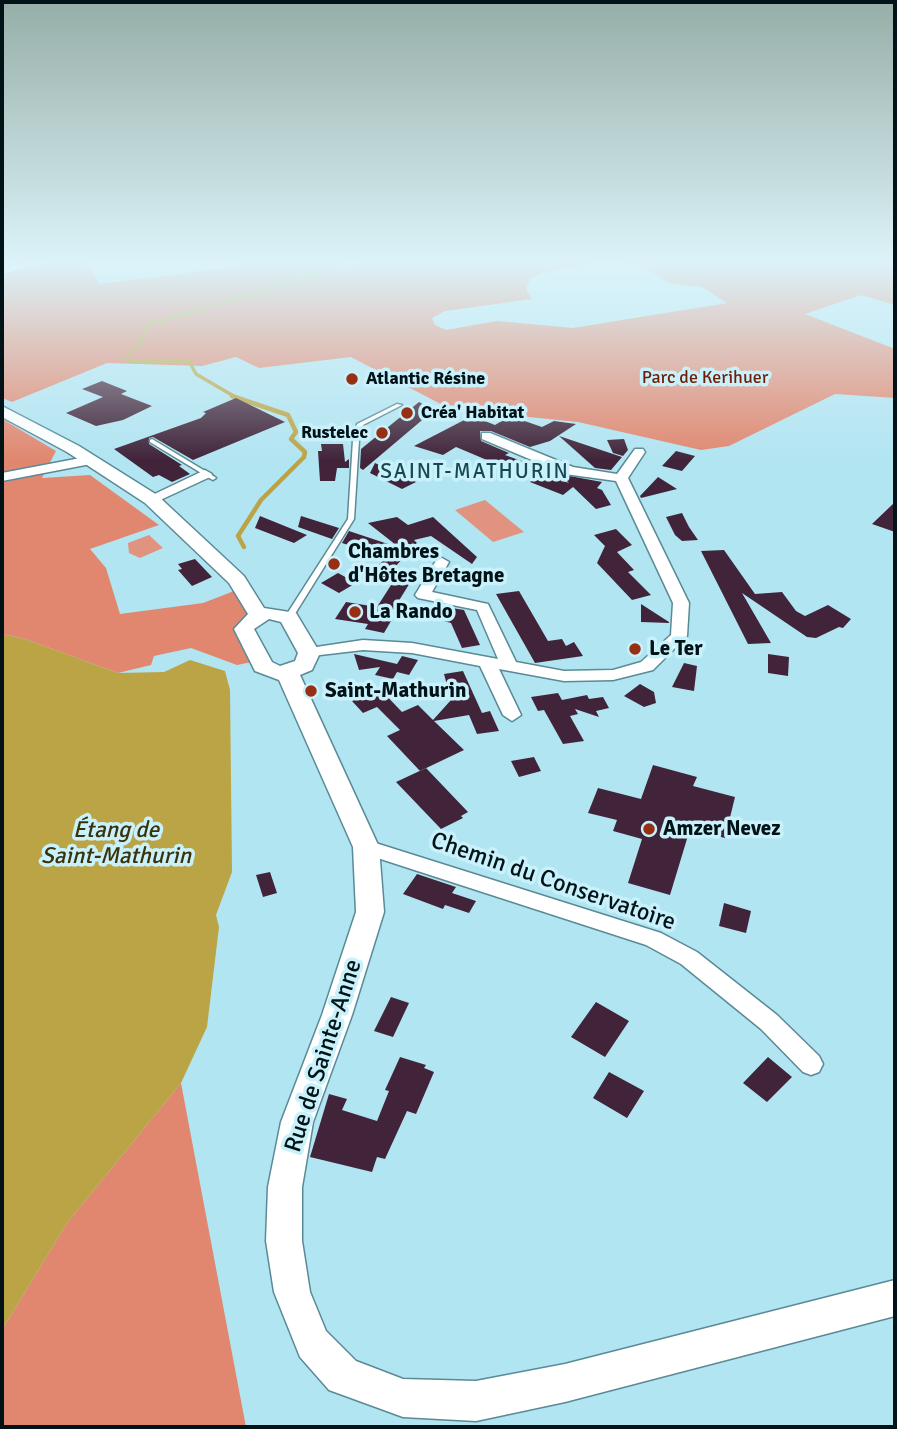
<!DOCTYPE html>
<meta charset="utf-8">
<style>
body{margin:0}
#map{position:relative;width:897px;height:1429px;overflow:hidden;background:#b2e5f2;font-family:Signika,sans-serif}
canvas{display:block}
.frame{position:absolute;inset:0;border:4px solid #021318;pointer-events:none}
</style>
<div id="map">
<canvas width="897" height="1429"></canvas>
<div class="frame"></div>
</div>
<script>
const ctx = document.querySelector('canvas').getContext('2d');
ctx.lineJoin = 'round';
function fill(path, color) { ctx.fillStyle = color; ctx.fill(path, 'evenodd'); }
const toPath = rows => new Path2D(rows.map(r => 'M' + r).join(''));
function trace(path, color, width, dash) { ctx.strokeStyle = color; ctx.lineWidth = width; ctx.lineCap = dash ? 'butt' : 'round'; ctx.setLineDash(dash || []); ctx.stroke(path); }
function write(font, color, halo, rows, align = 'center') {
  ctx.font = font + ' Signika,sans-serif'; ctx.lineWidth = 7; ctx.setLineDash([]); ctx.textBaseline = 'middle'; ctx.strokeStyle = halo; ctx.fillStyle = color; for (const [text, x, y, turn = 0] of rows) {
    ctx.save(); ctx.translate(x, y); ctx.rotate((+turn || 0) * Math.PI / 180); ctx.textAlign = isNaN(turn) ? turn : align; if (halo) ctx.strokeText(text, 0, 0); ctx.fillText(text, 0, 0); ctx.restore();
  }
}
fill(toPath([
 [485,500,524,532,493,542,455,510],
 [149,535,163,548,140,558,129,553,128,543]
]), '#e0937f');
fill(toPath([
 [68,260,83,260,100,284,226,268,255,260,895,260,895,305,861,295,805,314,895,349,895,398,835,394,729,446,701,450,578,422,450,409,351,357,259,368,236,357,202,366,107,363,12,402,2,398,2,274],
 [595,263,639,264,669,283,702,287,727,303,573,328,497,321,446,330,435,325,432,318,445,311,532,299,526,289,530,279,542,273],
 [2,419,56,451,42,478,90,475,159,525,90,549,106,568,120,614,203,603,234,591,251,615,234,630,252,662,237,665,191,648,154,656,151,665,118,673,25,639,2,634],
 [181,1083,246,1427,2,1427,2,1330,67,1223]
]), '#e1876f');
fill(toPath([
 [2,634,25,639,118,673,164,672,190,660,225,671,230,690,232,872,216,915,219,927,207,1027,181,1083,67,1223,2,1330]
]), '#bba446');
trace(toPath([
 [870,260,886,260],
 [237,398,196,374,189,361,133,362,126,358,138,346,148,325,363,260]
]), '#bba446', 3.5);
trace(toPath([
 [232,396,288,415,296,432,291,439,305,452,304,457,261,500,238,536,244,547]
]), '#bba446', 4.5);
fill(toPath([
 [102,381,127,391,121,394,152,406,123,420,96,426,66,413,103,397,82,389],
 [236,398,285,422,193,460,153,437,149,438,149,444,182,465,179,466,190,474,172,482,159,475,153,477,114,449,201,418,206,413,203,412],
 [419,402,434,410,363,470,360,468,361,449],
 [472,416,495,425,510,416,542,427,554,421,576,424,550,441,530,447,491,431,480,431,481,441,509,453,505,455,546,470,532,479,456,447,443,455,414,446],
 [559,436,622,457,611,470,595,468],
 [624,439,628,450,623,456,613,453,607,440],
 [321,444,343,444,345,462,349,459,349,468,337,468,335,481,320,481,318,451,322,451],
 [676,451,695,456,682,471,662,466],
 [375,463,416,482,402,489,370,473],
 [543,474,569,483,559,474,602,482,597,488,602,490,611,505,596,509,573,487,563,495,530,482],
 [658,477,677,489,641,498,640,496],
 [895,502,895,532,872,524],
 [682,513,689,527,698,540,682,541,675,535,666,517],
 [260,516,307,535,294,543,255,528],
 [301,516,339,528,332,539,298,527],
 [397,517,408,525,433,517,477,557,472,564,431,536,414,540,417,543,393,569,416,573,387,620,391,621,384,633,365,629,368,624,335,619,346,602,377,607,393,582,367,576,401,544,396,545,368,523],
 [616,529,632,545,617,552,634,570,628,572,651,595,632,600,597,563,605,546,594,535],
 [349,531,394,546,369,552,342,543],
 [724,550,755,594,782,592,796,611,805,616,828,605,851,619,843,628,839,627,816,638,807,637,742,593,771,643,748,644,701,551],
 [195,559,212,577,192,586,178,570,182,569,178,564],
 [338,573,356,583,339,593,321,583],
 [519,591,548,641,562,639,566,646,574,642,583,656,535,663,496,594],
 [641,604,669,622,669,623,641,622],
 [452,608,464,610,480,645,462,648,451,623,444,621],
 [354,654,397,664,402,656,418,660,409,675,397,672,393,679,375,675,380,667,359,670],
 [768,654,789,657,788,676,768,673],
 [684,663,697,666,694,691,672,687],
 [463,671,482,713,490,711,499,731,477,734,469,715,434,721,464,750,420,771,387,736,400,730,377,707,363,713,352,701,379,688,402,712,418,705,433,720,451,700,444,674],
 [640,684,654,692,656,703,644,707,624,696],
 [558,693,562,700,587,695,589,699,603,697,609,708,596,711,599,717,575,709,578,714,570,716,584,741,563,744,544,710,538,711,531,697],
 [534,757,541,771,519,777,511,761],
 [653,765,697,777,693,786,735,797,725,838,690,829,670,895,628,883,642,839,613,831,617,820,588,813,598,788,641,799],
 [426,768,468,812,461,816,463,818,441,829,396,782],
 [270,872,277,893,263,897,256,875],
 [417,874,456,887,452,893,476,901,469,913,445,905,443,909,403,894],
 [724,903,751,911,746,933,719,926],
 [391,997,409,1003,393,1037,374,1031],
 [596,1002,629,1021,605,1057,571,1037],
 [400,1057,426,1065,424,1068,434,1072,416,1114,407,1111,385,1159,377,1157,372,1172,310,1157,329,1094,347,1099,342,1110,377,1121,389,1091,385,1090],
 [768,1057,792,1077,767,1102,743,1083],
 [609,1072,644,1091,627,1118,593,1098]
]), '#41243a');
const service = toPath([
 [397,404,402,405,363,425,359,440,354,519,293,617,289,619,286,619,285,617,348,519,353,440,357,424,397,404],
 [152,439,215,477,216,478,213,480,211,479,150,442,150,440,152,439]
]);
const minor = toPath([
 [42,260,61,260,2,274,2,268,42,260],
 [482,433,490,433,573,467,617,474,635,449,643,449,645,452,628,478,689,603,687,636,653,670,613,680,564,681,499,669,521,715,512,721,503,715,480,666,412,653,363,650,303,657,301,653,303,649,363,640,412,643,498,659,477,610,418,598,415,595,437,559,442,558,449,562,432,592,488,604,516,662,564,671,613,670,641,662,671,635,673,603,616,481,565,474,482,439,482,433],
 [91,456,97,460,96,463,2,481,2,473,91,456],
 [205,470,212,474,210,477,156,502,151,503,144,499,205,470],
 [366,840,661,933,697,952,777,1015,819,1056,823,1064,819,1072,811,1075,803,1072,761,1029,681,964,646,945,359,852,356,847,359,842,366,840]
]);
const tertiary = toPath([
 [2,406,79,446,157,495,244,576,264,608,296,613,320,653,312,670,300,675,379,847,384,912,352,1015,313,1122,302,1187,302,1241,310,1292,326,1331,356,1361,403,1379,476,1381,565,1364,895,1280,895,1316,565,1402,476,1421,403,1417,329,1390,300,1357,274,1292,266,1241,268,1187,281,1122,322,1015,356,912,353,847,279,680,255,671,234,629,248,614,229,583,145,503,67,452,2,417,2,406],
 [269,619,281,622,298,653,295,661,280,666,272,662,254,629,269,619]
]);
trace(service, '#598a96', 3);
trace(minor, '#598a96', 3);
trace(tertiary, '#598a96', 3);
fill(service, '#fff');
fill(minor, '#fff');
fill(tertiary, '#fff');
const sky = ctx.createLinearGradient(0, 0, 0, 460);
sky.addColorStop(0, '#96aea7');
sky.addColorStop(0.57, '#dcf3f9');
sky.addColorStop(1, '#dcf3f900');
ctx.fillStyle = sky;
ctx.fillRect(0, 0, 897, 460);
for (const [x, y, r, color] of [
 [352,379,7,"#972f13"],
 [407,413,7,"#972f13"],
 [382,433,7,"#972f13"],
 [334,564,7,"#972f13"],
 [355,612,7,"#972f13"],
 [635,649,7,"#972f13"],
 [311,691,7,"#972f13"],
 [649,829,7,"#972f13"]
]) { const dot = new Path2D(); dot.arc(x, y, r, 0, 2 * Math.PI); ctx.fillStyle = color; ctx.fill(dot); trace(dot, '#c8f1fb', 2.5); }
write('18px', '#6e1d07', '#c8f1fb', [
 ["Parc de Kerihuer",705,378]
]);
write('bold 18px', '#021318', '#c8f1fb', [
 ["Atlantic Résine",366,379],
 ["Créa' Habitat",421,413],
 ["Rustelec",368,433,"right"]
], 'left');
ctx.letterSpacing = '2px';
write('21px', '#164853', '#c8f1fb', [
 ["SAINT-MATHURIN",475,472]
]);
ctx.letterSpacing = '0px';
write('bold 21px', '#021318', '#c8f1fb', [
 ["Chambres",348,552],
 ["d'Hôtes Bretagne",348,576],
 ["La Rando",369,612],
 ["Le Ter",649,649],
 ["Saint-Mathurin",325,691],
 ["Amzer Nevez",663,829]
], 'left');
write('italic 23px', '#3b3108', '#c8f1fb', [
 ["Étang de",116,831],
 ["Saint-Mathurin",116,857]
]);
write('24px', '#021318', '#c8f1fb', [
 ["Chemin du Conservatoire",553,882,19],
 ["Rue de Sainte-Anne",324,1056,-72]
]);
</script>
